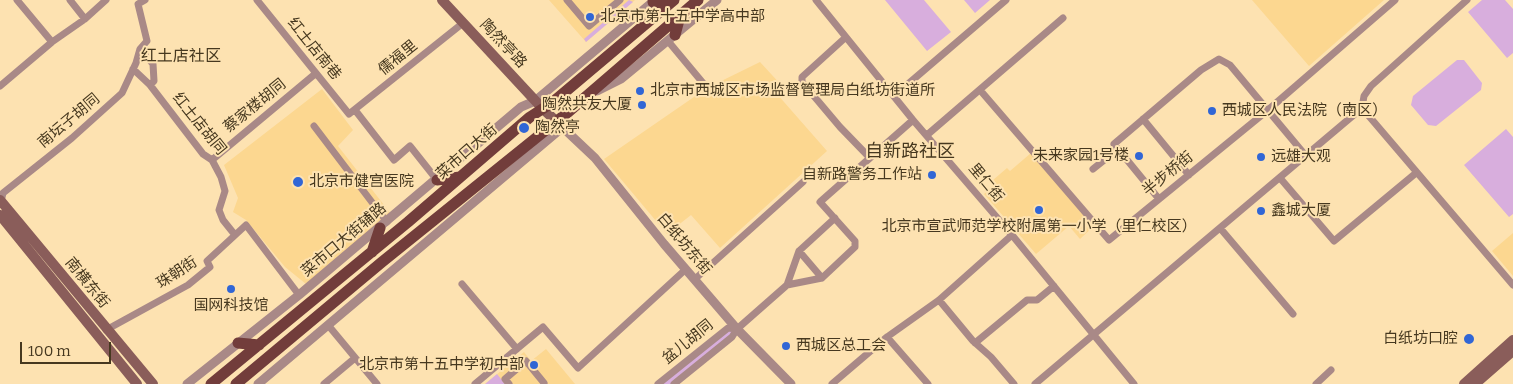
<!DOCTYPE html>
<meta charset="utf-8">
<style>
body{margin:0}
#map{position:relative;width:1513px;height:384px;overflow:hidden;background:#fde2b1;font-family:Bitter,serif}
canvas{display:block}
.scale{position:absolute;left:20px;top:342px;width:91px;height:22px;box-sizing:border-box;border:2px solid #46381f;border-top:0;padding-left:6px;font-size:15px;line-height:18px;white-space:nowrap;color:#46381f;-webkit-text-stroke:4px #fde2b1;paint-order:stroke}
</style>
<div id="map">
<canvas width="1513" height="384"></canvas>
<div class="scale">100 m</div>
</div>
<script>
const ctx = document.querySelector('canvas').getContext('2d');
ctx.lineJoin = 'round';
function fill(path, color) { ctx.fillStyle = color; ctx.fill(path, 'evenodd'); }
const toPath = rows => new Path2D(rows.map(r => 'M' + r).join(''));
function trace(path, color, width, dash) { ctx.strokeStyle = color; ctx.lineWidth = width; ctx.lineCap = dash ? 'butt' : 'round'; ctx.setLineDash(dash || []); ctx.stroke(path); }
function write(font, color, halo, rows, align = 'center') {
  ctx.font = font + ' Bitter,"Noto Sans SC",serif'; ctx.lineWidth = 4; ctx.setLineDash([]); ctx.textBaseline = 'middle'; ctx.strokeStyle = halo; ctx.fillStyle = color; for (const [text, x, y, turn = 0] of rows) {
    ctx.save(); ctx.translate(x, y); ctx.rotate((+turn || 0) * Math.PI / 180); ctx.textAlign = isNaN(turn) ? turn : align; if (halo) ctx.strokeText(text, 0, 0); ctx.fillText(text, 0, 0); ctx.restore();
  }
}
fill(toPath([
 [549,0,635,0,586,42],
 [1252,0,1384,0,1309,66],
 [760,62,784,88,777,94,827,151,720,248,691,215,667,234,604,159,707,88],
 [322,89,353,130,338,146,391,214,306,284,285,267,246,220,233,212,238,198,224,165],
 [1031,153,1094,226,1080,239,1069,226,1036,254,984,194,995,184,993,180,1007,168,1010,171],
 [1513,233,1513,276,1492,251],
 [546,349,575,384,485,384,524,352,531,361]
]), '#fcd790');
fill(toPath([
 [629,0,633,2,586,42,584,39],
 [885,0,924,0,951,32,927,51],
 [964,0,990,0,975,13],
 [1482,0,1505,0,1513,9,1513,53,1507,58,1468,12],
 [1457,60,1464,60,1482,83,1481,90,1436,126,1428,125,1411,105,1413,96],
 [1506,129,1513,137,1513,214,1509,217,1464,165],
 [728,328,737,329,674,384,658,384],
 [497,374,505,384,485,384]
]), '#d8aedd');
trace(toPath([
 [17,0,52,42],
 [70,0,85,19],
 [145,0,138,4,147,41,140,49,153,64,154,81,150,85],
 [257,0,349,114,463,23],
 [567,0,589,26,620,0],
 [816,0,913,120,1012,235,1134,384],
 [846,37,802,77,802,82,840,127,870,158],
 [668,41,703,83],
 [133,69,150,85,203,154,212,160,221,177,225,191,219,210,223,220,235,235],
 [0,86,52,42,85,19,106,0],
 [980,90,1109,240,1268,110,1395,0],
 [894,96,1006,0],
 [1362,108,1513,285],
 [355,110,394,160,410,146,437,180],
 [1143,119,1189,175],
 [314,126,387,222],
 [927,135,1063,18],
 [212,160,315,74],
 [1093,169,1118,149],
 [1280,178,1334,241,1416,173],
 [1159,199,1114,144,1201,70,1219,59,1230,65,1306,156],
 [1,202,3,193,72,138,122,93,136,63,140,49],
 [1220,228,1293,314],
 [799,251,835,218],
 [695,279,803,182],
 [462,284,517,349],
 [787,285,799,251,822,278],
 [939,300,973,341,991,357,1014,384],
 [328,325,377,384],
 [106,330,188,285,210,267,207,261,246,225,299,295],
 [887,337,928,384],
 [975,343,1027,300,1037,300,1054,286],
 [324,384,355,358],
 [475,384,543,327,578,368,686,269],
 [509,384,505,379,526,361,544,383],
 [658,384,728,328,737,329],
 [674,384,732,337,737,329,787,285,822,278,855,247,855,241,820,202,913,120],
 [832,384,887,337,939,300,1012,235],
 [1035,384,1362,108,1364,96,1371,86,1467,0],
 [1316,384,1331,370]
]), '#a98987', 7);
trace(toPath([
 [597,91,621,79,717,0],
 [560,125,595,158,664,244,737,329,791,384],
 [187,384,299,295,521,107,535,101,655,0],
 [258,384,563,127]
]), '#a98987', 9);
trace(toPath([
 [442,0,543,109,556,121],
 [0,200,153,384],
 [0,215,137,384],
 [1464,384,1513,340],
 [1475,384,1513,351]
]), '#8a5d5a', 10);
trace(toPath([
 [653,2,673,0],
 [675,35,680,16],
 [437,180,460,177],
 [372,252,380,228],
 [238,343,259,345],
 [211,384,408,222,530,117,553,102,674,0],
 [236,384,382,262,567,113,698,0]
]), '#723d3b', 11);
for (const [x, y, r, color] of [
 [590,17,5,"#3166d5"],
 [640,91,5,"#3166d5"],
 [642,105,5,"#3166d5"],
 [1212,111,5,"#3166d5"],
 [524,128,6,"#3166d5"],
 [1139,156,5,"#3166d5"],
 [1261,157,5,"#3166d5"],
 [932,175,5,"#3166d5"],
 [298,182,6,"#3166d5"],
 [1039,210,5,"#3166d5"],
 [1261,211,5,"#3166d5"],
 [231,289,5,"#3166d5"],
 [1469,339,6,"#3166d5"],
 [786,346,5,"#3166d5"],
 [534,365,5,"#3166d5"]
]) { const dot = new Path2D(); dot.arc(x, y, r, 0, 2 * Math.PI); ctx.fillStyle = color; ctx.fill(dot); trace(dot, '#fde2b1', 2); }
write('15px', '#46381f', '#fde2b1', [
 ["北京市第十五中学高中部",600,17],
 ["北京市西城区市场监督管理局白纸坊街道所",650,91],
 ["陶然共友大厦",632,105,"right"],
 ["西城区人民法院（南区）",1222,111],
 ["陶然亭",535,128],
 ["未来家园1号楼",1129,156,"right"],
 ["远雄大观",1271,157],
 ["自新路警务工作站",922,175,"right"],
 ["北京市健宫医院",309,182],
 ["鑫城大厦",1271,211],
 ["北京市宣武师范学校附属第一小学（里仁校区）",1039,227,"center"],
 ["国网科技馆",231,306,"center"],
 ["白纸坊口腔",1458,339,"right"],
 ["西城区总工会",796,346],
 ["北京市第十五中学初中部",524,365,"right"]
], 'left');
write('15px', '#46381f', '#fde2b1', [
 ["陶然亭路",503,44,47],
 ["红土店南巷",314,49,51],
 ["儒福里",398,58,-39],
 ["蔡家楼胡同",255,106,-39],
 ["南坛子胡同",69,121,-40],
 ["红土店胡同",199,124,51],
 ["菜市口大街",467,152,-41],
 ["半步桥街",1168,174,-39],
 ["里仁街",986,183,50],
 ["菜市口大街辅路",344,240,-40],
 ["白纸坊东街",684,244,50],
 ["珠朝街",177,273,-33],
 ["南横东街",87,283,51],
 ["盆儿胡同",688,342,-39]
]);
write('16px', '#46381f', '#fde2b1', [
 ["红土店社区",181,57]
]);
write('18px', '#46381f', '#fde2b1', [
 ["自新路社区",910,152]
]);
</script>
